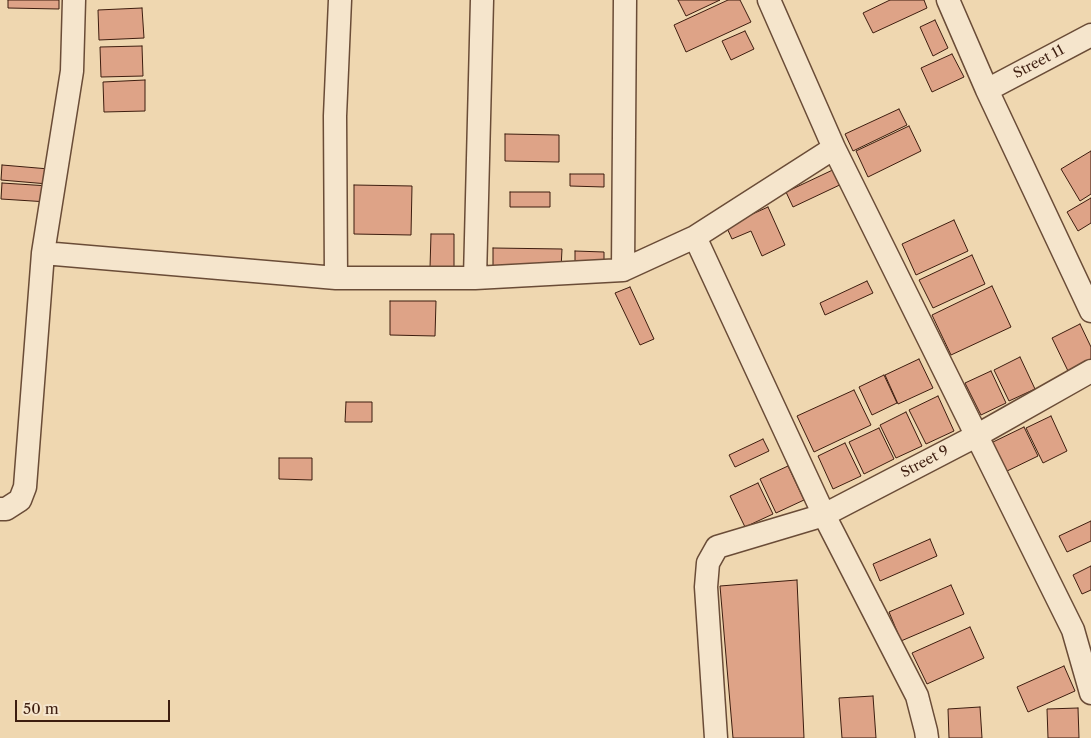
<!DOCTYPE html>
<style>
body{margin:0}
#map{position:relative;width:1091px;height:738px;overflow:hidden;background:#efd7b0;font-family:"Libre Caslon Text",serif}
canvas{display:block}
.scale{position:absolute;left:15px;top:700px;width:155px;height:22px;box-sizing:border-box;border:2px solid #3d1d0f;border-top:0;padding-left:6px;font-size:15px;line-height:18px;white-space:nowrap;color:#3d1d0f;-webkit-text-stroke:4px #f5e5cc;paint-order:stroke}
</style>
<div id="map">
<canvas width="1091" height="738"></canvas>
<div class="scale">50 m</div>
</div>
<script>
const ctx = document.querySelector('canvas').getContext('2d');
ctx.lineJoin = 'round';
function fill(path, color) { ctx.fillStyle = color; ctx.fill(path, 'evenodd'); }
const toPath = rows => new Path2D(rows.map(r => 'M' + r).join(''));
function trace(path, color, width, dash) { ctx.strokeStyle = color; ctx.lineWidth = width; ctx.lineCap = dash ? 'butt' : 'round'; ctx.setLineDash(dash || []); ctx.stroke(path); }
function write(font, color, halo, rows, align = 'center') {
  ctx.font = font + ' "Libre Caslon Text",serif'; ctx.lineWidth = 4; ctx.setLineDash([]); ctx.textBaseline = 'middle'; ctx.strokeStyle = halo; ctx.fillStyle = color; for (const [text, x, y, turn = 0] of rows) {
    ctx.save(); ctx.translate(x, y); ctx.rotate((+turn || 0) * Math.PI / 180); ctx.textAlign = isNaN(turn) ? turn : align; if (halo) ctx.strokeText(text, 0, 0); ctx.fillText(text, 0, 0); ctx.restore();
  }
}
const building = toPath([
 [8,0,59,0,59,9,8,8,8,0],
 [678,0,720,0,686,16,678,0],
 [728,0,740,0,751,22,686,52,674,25,728,0],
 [890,0,924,0,927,8,873,33,863,13,890,0],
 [142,8,144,38,99,40,98,10,142,8],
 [935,20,948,48,933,56,920,27,935,20],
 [745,31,754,49,731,60,722,41,745,31],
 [142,46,143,76,101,77,100,47,142,46],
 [952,54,964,77,932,92,921,68,952,54],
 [145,80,145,111,104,112,103,82,145,80],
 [899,109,907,125,853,151,845,134,899,109],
 [909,126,921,151,868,177,856,151,909,126],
 [505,134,559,135,559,162,505,161,505,134],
 [1091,151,1091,194,1080,201,1061,169,1091,151],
 [2,165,49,169,48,184,1,180,2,165],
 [839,167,846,182,793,207,786,192,839,167],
 [570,174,604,174,604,187,570,186,570,174],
 [2,183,49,186,48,202,1,199,2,183],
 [354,185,412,186,411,235,354,234,354,185],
 [510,192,550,192,550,207,510,207,510,192],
 [1091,198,1091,223,1078,231,1067,212,1091,198],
 [768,207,785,245,762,256,751,231,732,239,726,226,768,207],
 [954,220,968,251,916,275,902,244,954,220],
 [431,234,454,234,454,268,430,268,431,234],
 [493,248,562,249,561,269,493,269,493,248],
 [575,251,604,252,604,265,575,264,575,251],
 [972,255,985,284,933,308,919,280,972,255],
 [867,281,873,293,825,315,820,303,867,281],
 [992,286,1011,327,951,355,932,315,992,286],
 [630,287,654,339,640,345,615,293,630,287],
 [390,301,436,301,435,336,390,335,390,301],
 [1080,324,1091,347,1091,361,1068,371,1052,338,1080,324],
 [1020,357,1035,389,1009,401,994,370,1020,357],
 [919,359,933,388,898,404,885,375,919,359],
 [991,371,1006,403,981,415,965,383,991,371],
 [884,375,897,403,872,415,859,387,884,375],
 [854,390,871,425,814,452,797,416,854,390],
 [938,396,954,431,926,444,909,410,938,396],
 [346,402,372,402,372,422,345,422,346,402],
 [906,412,922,446,896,458,880,425,906,412],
 [1051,416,1067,451,1043,463,1026,428,1051,416],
 [1024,427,1038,456,1005,472,991,443,1024,427],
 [879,428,894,459,864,474,849,442,879,428],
 [763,439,769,451,735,467,729,455,763,439],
 [845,443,861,476,833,489,818,456,845,443],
 [279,458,312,458,312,480,279,479,279,458],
 [788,466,804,500,776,513,760,479,788,466],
 [758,483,773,514,745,527,730,496,758,483],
 [1091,521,1091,541,1067,552,1059,536,1091,521],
 [930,539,937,556,880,581,873,564,930,539],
 [1091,566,1091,590,1082,594,1073,575,1091,566],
 [797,580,804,738,733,738,720,586,797,580],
 [951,585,964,614,901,641,889,612,951,585],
 [970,627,984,658,927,684,912,653,970,627],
 [1064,666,1075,691,1028,712,1017,687,1064,666],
 [873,696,876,738,842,738,839,698,873,696],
 [980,707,982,738,949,738,948,709,980,707],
 [1078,708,1079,738,1048,738,1047,709,1078,708]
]);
fill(building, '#dea387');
trace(building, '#3d1d0f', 1);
const minor = toPath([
 [769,0,834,148,1073,630,1091,693],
 [948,0,987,90,1091,311],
 [987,90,1091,35],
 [695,237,824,515,917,696,926,731,927,738],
 [43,253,336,278,475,278,623,270,695,237,834,148],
 [623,270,625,0],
 [336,278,335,116,340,0],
 [475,278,482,0],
 [0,509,6,509,20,500,25,487,43,253,72,71,74,0],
 [716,738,706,587,708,563,717,547,824,515,976,436,1091,371]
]);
trace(minor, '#6a4c37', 25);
trace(minor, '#f5e5cc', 22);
write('14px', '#3d1d0f', '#f5e5cc', [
 ["Street 11",1039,62,-28],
 ["Street 9",925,462,-28]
]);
</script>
